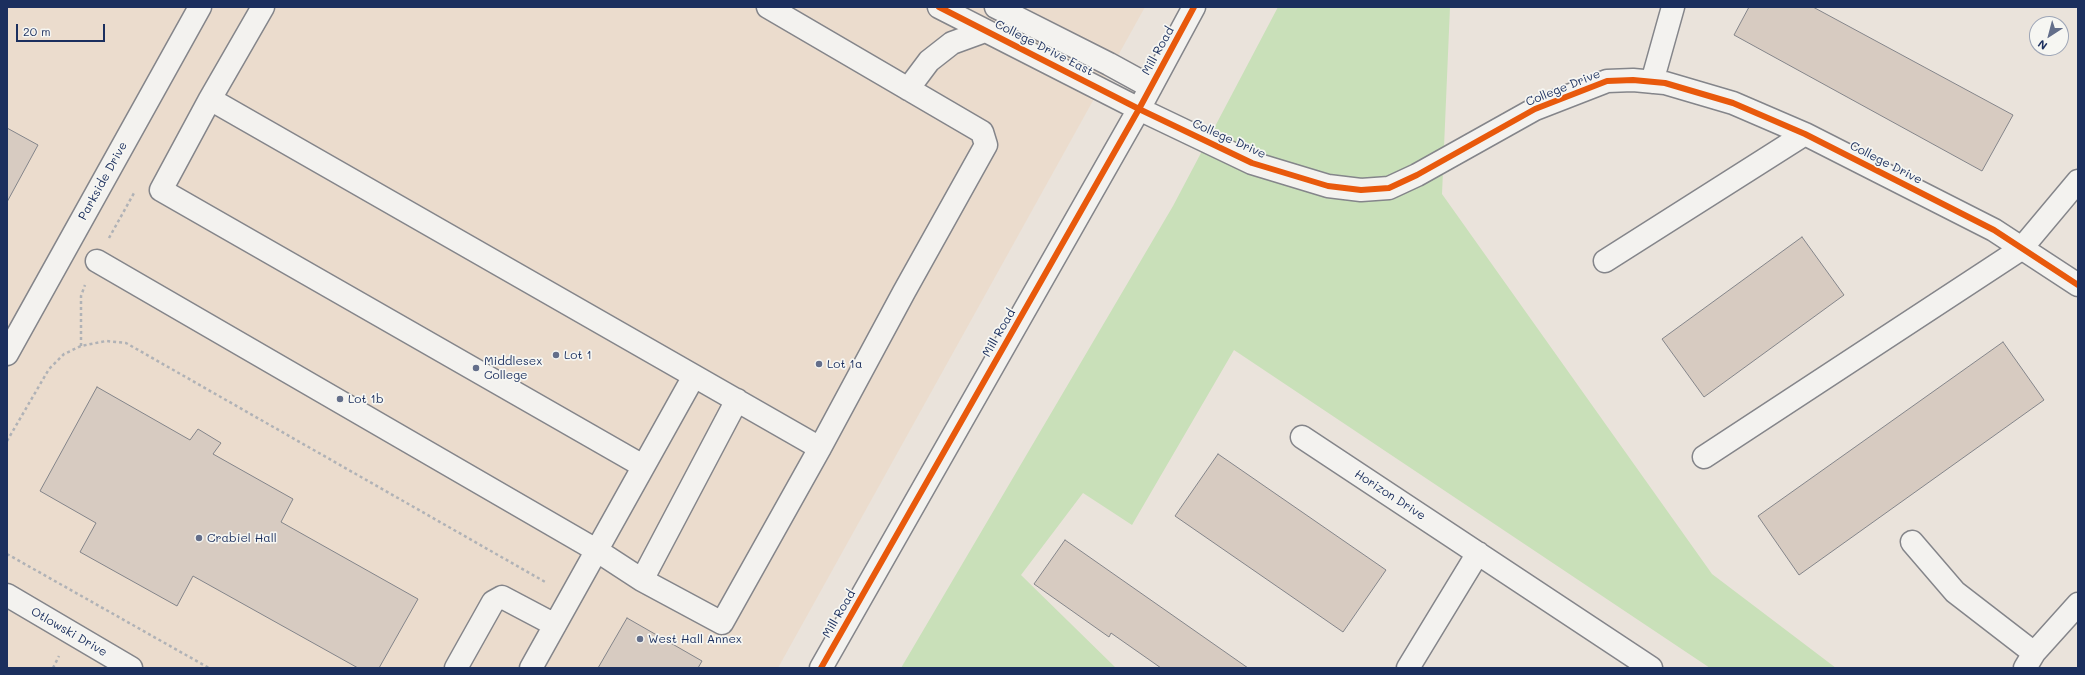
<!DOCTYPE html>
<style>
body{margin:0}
#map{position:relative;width:2085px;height:675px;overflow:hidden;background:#eae3db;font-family:Mali,sans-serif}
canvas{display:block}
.frame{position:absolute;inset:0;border:8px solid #1b2f5e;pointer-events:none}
.north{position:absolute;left:2029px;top:16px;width:40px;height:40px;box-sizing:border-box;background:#f6f6f2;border:1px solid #9ea6b7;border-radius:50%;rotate:216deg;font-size:11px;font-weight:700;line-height:16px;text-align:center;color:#1b2f5e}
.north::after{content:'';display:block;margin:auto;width:14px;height:18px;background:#636e8a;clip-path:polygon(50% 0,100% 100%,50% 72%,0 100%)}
.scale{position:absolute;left:16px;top:24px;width:89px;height:18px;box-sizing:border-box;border:2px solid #1b2f5e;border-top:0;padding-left:5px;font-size:12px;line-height:14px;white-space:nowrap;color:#1b2f5e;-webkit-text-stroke:3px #f6f6f2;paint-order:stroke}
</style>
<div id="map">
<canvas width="2085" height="675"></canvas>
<div class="frame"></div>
<div class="north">N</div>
<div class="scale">20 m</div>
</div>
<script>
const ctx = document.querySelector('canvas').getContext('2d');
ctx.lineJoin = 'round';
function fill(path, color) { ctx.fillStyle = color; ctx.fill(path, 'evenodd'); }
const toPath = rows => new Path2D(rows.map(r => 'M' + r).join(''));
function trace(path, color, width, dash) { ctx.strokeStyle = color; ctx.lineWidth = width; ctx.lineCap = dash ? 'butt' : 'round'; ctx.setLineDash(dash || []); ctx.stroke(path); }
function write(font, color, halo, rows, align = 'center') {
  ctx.font = font + ' Mali,sans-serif'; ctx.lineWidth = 3.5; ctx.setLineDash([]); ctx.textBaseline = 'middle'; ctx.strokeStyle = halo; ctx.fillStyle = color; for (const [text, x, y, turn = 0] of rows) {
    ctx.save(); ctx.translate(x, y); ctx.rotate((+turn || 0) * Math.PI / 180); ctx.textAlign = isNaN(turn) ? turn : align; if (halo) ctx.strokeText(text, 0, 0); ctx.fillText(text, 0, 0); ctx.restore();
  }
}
fill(toPath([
 [7,7,1145,7,778,668,7,668]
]), '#ebdccd');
fill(toPath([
 [1278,7,1450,7,1442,194,1712,574,1836,668,1710,668,1234,350,1132,525,1083,493,1021,575,1116,668,901,668,1173,206]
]), '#c9e0b9');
const building = toPath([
 [1749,7,1813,7,2013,115,1982,171,1734,35,1749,7],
 [7,128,38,145,7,202,7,128],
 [1802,237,1844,295,1704,397,1662,339,1802,237],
 [2003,342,2044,400,1799,575,1758,516,2003,342],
 [97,387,190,440,198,429,221,443,213,454,293,499,281,522,418,599,379,668,358,668,193,576,177,606,80,552,96,523,40,491,97,387],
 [1218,454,1386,570,1343,632,1175,516,1218,454],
 [1065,540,1248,668,1161,668,1111,633,1109,637,1034,584,1065,540],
 [627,618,702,661,698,668,598,668,627,618]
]);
fill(building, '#d7cbc1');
trace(building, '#84858a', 1);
const minor = toPath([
 [263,7,210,99,161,190,643,466],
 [939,7,1139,109,1252,163,1328,186,1361,190,1389,188,1417,175,1535,109,1607,81,1633,80,1665,83,1733,103,1805,134,1994,230,2078,285],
 [996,7,1109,64,1151,87],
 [1652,82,1673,7],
 [908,89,929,61,952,43,985,31],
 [210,99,820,448],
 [97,261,596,550,642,580,722,623,820,448,904,292,986,145,982,132,768,7],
 [1605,261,1805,134],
 [7,354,200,7],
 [1302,437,1651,668],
 [1704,457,2021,249,2078,181],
 [1912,542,1955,592,2034,653],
 [642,580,737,400],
 [7,595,131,668],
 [456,668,493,602,502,597,555,625],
 [531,668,694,376],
 [821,668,1139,109,1194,7],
 [1408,668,1478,553],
 [2025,668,2034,653,2078,604]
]);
trace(minor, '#84858a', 25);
trace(toPath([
 [109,238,134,193],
 [81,346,81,296,85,285],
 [7,441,49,369,64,354,81,346,106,341,126,343,547,583],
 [7,554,209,668],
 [53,668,59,656]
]), '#b0b2b6', 2.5, [3, 3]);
trace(minor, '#f3f2ef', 22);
trace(toPath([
 [939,7,1139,109,1252,163,1328,186,1361,190,1389,188,1417,175,1535,109,1607,81,1633,80,1665,83,1733,103,1805,134,1994,230,2078,285],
 [821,668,1139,109,1194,7]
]), '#e8590c', 6);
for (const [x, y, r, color] of [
 [556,355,4,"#636e8a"],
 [819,364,4,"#636e8a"],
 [476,368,4,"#636e8a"],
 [340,399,4,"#636e8a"],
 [199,538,4,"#636e8a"],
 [640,639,4,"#636e8a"]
]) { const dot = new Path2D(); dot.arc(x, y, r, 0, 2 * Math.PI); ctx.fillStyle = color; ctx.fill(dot); trace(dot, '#f6f6f2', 1.5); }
write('12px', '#1b2f5e', '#f6f6f2', [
 ["College Drive East",1044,48,27],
 ["Mill Road",1158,51,-61],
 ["College Drive",1563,88,-22],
 ["College Drive",1229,139,24],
 ["College Drive",1886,163,27],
 ["Parkside Drive",103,181,-61],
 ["Mill Road",999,333,-60],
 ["Horizon Drive",1390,495,33],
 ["Mill Road",839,614,-60],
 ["Otlowski Drive",69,632,30]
]);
write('12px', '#1b2f5e', '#f6f6f2', [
 ["Lot 1",564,355],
 ["Middlesex",484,361],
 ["College",484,375],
 ["Lot 1a",827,364],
 ["Lot 1b",348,399],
 ["Crabiel Hall",207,538],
 ["West Hall Annex",648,639]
], 'left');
</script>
